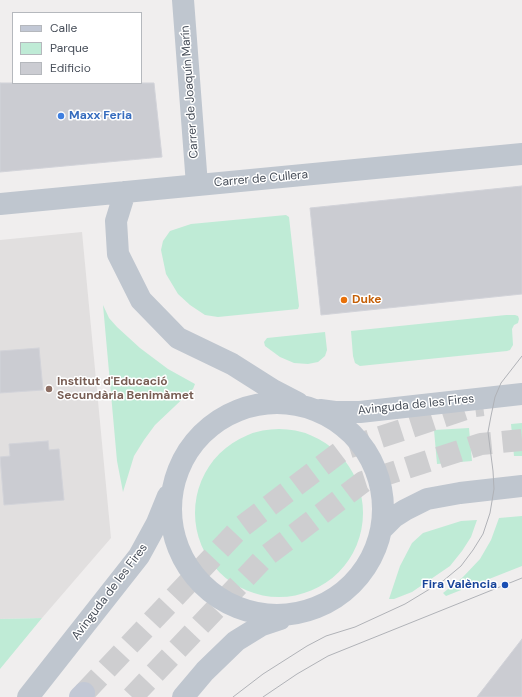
<!DOCTYPE html>
<meta charset="utf-8">
<style>
body{margin:0}
#map{position:relative;width:522px;height:697px;overflow:hidden;background:#f0eeee;font-family:"DM Sans",sans-serif}
canvas{display:block}
.legend{position:absolute;left:12px;top:12px;width:130px;height:72px;box-sizing:border-box;background:#fff;border:1px solid #b5b8bd;margin:0;padding:5px 7px;list-style:none;font-size:12px;color:#474e59}
.legend li{display:flex;align-items:center;gap:8px;height:20px}
.legend b{width:20px;border:1px solid #b5b8bd}
</style>
<div id="map">
<canvas width="522" height="697"></canvas>
<ul class="legend">
<li><b style="height:5px;background:#c2c8d5"></b>Calle</li>
<li><b style="height:11px;background:#bfebd6"></b>Parque</li>
<li><b style="height:11px;background:#cbccd2"></b>Edificio</li>
</ul>
</div>
<script>
const ctx = document.querySelector('canvas').getContext('2d');
ctx.lineJoin = 'round';
function fill(path, color) { ctx.fillStyle = color; ctx.fill(path, 'evenodd'); }
const toPath = rows => new Path2D(rows.map(r => 'M' + r).join(''));
function trace(path, color, width, dash) { ctx.strokeStyle = color; ctx.lineWidth = width; ctx.lineCap = dash ? 'butt' : 'round'; ctx.setLineDash(dash || []); ctx.stroke(path); }
function write(font, color, halo, rows, align = 'center') {
  ctx.font = font + ' "DM Sans",sans-serif'; ctx.lineWidth = 3; ctx.setLineDash([]); ctx.textBaseline = 'middle'; ctx.strokeStyle = halo; ctx.fillStyle = color; for (const [text, x, y, turn = 0] of rows) {
    ctx.save(); ctx.translate(x, y); ctx.rotate((+turn || 0) * Math.PI / 180); ctx.textAlign = isNaN(turn) ? turn : align; if (halo) ctx.strokeText(text, 0, 0); ctx.fillText(text, 0, 0); ctx.restore();
  }
}
fill(toPath([
 [82,232,111,538,42,618,0,619,0,240]
]), '#e1dfdf');
fill(toPath([
 [286,215,289,217,299,306,298,309,218,317,205,315,190,305,178,294,166,274,161,250,163,241,170,231,191,224],
 [103,305,109,318,117,327,140,348,168,369,195,384,193,389,155,425,144,440,134,456,123,492,117,461],
 [506,315,515,315,518,316,519,319,518,323,514,325,512,329,513,345,510,350,507,351,360,366,355,363,353,356,351,331],
 [325,332,327,350,325,356,318,362,308,364,294,363,280,357,265,346,264,342,267,338],
 [522,423,522,456,514,456,511,424],
 [469,428,472,461,437,464,434,430],
 '195 513a84 84 0 1 1 168 0a84 84 0 1 1-168 0Z',
 [522,516,522,566,446,596,443,593,463,577,480,559,491,540,499,518],
 [477,520,471,537,462,551,450,566,412,592,394,599,389,599,400,566,412,543,423,533,461,521],
 [42,618,0,669,0,619]
]), '#bfebd6');
const building = toPath([
 [0,83,154,83,162,157,0,172,0,83],
 [522,186,522,294,321,315,310,208,522,186],
 [39,348,43,390,0,393,0,351,39,348],
 [48,441,49,450,59,449,64,500,4,505,0,457,10,456,9,444,48,441],
 [522,639,522,697,477,697,522,639]
]);
fill(building, '#cbccd2');
trace(building, '#d2d3d9', 1);
trace(toPath([
 [84,693,240,528,344,449,475,406,483,405],
 [132,697,265,557,363,482,481,444,522,440]
]), '#ceced0', 22, [22, 11]);
trace(toPath([
 [183,0,197,185],
 [125,192,116,221,118,254,141,300,178,338,232,364,273,390,298,403],
 [0,204,522,154],
 '171 509a106 106 0 1 1 212 0a106 106 0 1 1-212 0Z',
 [320,410,335,412,360,412,522,394],
 [381,530,394,517,405,510,427,499,460,493,522,486],
 [28,697,139,556,157,523,168,496],
 [183,697,205,671,236,641,262,625,280,619]
]), '#bfc6cf', 22);
trace(toPath([
 [80,697,84,693]
]), '#c2c8d5', 22);
trace(toPath([
 [233,697,263,674,307,646,326,636,355,627,405,604,443,581,461,566,473,550,483,534,490,513,494,489,493,471,488,432,491,416,495,397,501,383,522,356],
 [263,697,297,674,328,656,522,578]
]), '#b0b2b7', 1);
for (const [x, y, r, color] of [
 [61,116,4,"#3f7fe0"],
 [344,300,4,"#e8710a"],
 [49,389,4,"#8d6e63"],
 [505,585,4,"#1a4fb4"]
]) { const dot = new Path2D(); dot.arc(x, y, r, 0, 2 * Math.PI); ctx.fillStyle = color; ctx.fill(dot); trace(dot, '#fff', 1.5); }
write('12px', '#474e59', '#fff', [
 ["Carrer de Joaquín Marín",190,92,-94],
 ["Carrer de Cullera",261,179,-5],
 ["Avinguda de les Fires",416,405,-6],
 ["Avinguda de les Fires",110,592,-53]
]);
write('bold 12px', '#366cbe', '#fff', [
 ["Maxx Feria",69,116]
], 'left');
write('bold 12px', '#c56008', '#fff', [
 ["Duke",352,300]
], 'left');
write('bold 12px', '#785e54', '#fff', [
 ["Institut d'Educació",57,382],
 ["Secundària Benimàmet",57,396]
], 'left');
write('bold 12px', '#164399', '#fff', [
 ["Fira València",497,585]
], 'right');
</script>
